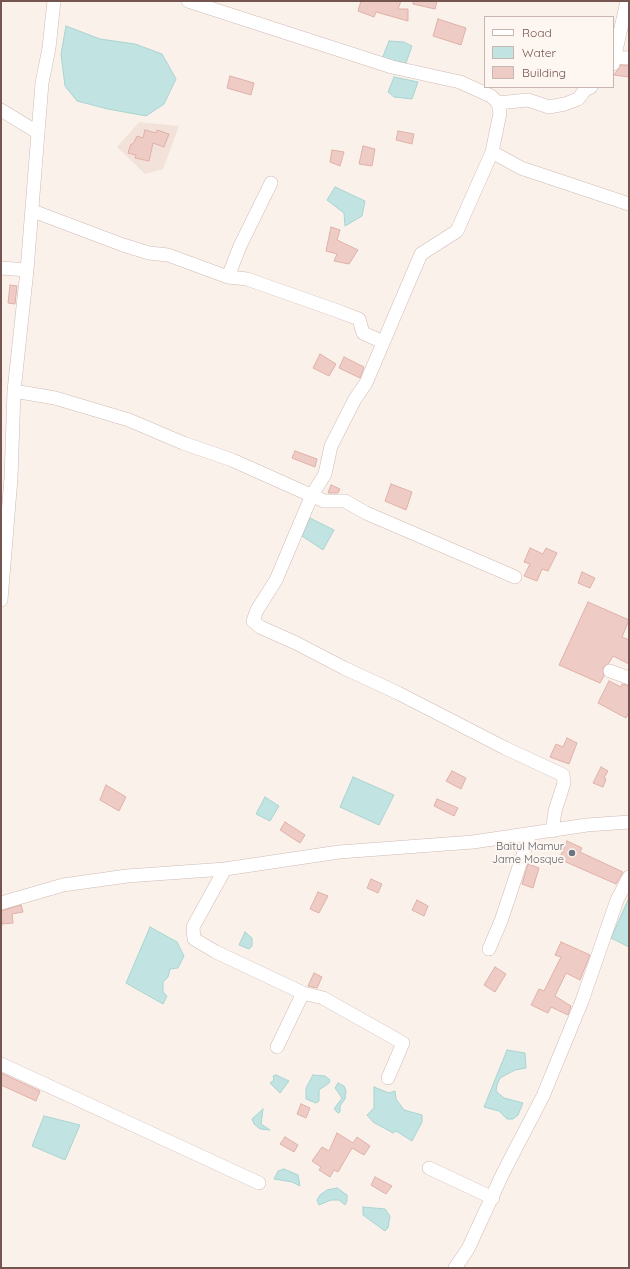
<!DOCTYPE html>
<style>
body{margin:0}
#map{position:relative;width:630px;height:1269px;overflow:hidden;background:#fbf1eb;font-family:Quicksand,sans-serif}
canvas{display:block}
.frame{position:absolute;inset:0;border:2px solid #745550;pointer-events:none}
.legend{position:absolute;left:484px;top:16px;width:130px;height:72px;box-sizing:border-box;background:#fef6f1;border:1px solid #c7b6b1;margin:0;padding:5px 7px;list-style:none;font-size:12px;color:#745550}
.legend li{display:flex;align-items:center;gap:8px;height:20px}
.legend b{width:20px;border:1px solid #c7b6b1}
</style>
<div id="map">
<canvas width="630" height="1269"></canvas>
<div class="frame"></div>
<ul class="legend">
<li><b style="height:5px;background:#fff"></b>Road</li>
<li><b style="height:11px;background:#c1e3e1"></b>Water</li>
<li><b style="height:11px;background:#eeccc5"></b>Building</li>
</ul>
</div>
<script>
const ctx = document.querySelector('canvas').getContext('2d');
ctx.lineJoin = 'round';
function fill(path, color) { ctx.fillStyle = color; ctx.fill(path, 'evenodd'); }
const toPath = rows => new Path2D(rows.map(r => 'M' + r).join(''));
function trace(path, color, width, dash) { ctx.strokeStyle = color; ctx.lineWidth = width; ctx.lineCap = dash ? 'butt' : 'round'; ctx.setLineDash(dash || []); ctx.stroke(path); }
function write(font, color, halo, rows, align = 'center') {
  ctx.font = font + ' Quicksand,sans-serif'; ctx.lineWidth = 4; ctx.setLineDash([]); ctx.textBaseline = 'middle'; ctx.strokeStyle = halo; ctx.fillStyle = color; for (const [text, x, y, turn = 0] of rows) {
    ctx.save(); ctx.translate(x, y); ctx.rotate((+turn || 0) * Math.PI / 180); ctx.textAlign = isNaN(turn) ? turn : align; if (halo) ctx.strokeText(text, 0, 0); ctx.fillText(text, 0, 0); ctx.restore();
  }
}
fill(toPath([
 [139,122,179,126,163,169,145,174,117,147]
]), '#f2e2da');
const water = toPath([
 [66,26,100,39,135,44,162,54,176,79,164,104,146,116,108,109,77,101,65,86,61,54,66,26],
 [389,41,404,42,412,46,406,63,382,59,389,41],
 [394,77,418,82,412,99,394,97,388,92,394,77],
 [335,187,365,201,362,216,345,226,344,213,327,200,335,187],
 [310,518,334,530,323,550,302,536,310,518],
 [353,777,394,795,379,825,340,807,353,777],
 [265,797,279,806,270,821,256,814,265,797],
 [628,900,629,901,629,947,611,938,628,900],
 [150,927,177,942,184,956,178,968,170,969,168,977,163,982,163,992,167,996,163,1004,126,983,150,927],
 [245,932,252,938,252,946,249,949,239,945,245,932],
 [507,1050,525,1053,526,1068,515,1070,500,1078,497,1085,496,1091,504,1098,523,1103,518,1115,513,1119,507,1119,499,1111,484,1107,507,1050],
 [276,1075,289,1081,280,1093,270,1083,274,1080,273,1076,276,1075],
 [313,1075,325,1076,330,1080,329,1083,319,1090,319,1101,316,1103,306,1099,306,1088,313,1075],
 [338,1083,344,1086,346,1091,345,1099,340,1106,340,1112,338,1113,334,1109,342,1098,335,1088,338,1083],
 [374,1087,389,1093,395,1091,396,1099,404,1110,422,1115,422,1122,412,1141,396,1131,393,1133,373,1122,367,1115,374,1108,374,1087],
 [263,1109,261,1124,270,1130,260,1129,254,1124,252,1119,263,1109],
 [44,1116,80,1125,65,1160,32,1146,44,1116],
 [284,1169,298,1175,300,1186,292,1182,274,1179,278,1171,284,1169],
 [337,1188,347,1195,347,1201,345,1205,339,1200,331,1200,319,1205,317,1200,320,1195,327,1190,337,1188],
 [363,1207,385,1209,390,1216,388,1228,385,1231,363,1215,363,1207]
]);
fill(water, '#c1e3e1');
trace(water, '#a8d4d1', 1);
const building = toPath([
 [361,1,401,1,398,9,408,9,408,21,376,12,374,17,358,11,361,1],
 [413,1,437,1,435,9,413,4,413,1],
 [438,19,466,28,461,45,433,36,438,19],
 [621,65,629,66,629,77,614,75,621,65],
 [230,76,254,83,251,95,227,88,230,76],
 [145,130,156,133,157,130,169,134,164,147,153,143,149,161,135,158,136,155,128,153,131,144,133,144,137,136,143,138,145,130],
 [398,131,414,134,412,144,396,140,398,131],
 [363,146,375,149,372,166,359,164,363,146],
 [332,150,344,152,340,166,330,162,332,150],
 [331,227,340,230,337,240,358,250,349,264,334,261,337,254,326,251,331,227],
 [10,285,17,286,15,304,8,303,10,285],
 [320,354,336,364,329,376,313,368,320,354],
 [344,357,364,367,360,378,339,368,344,357],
 [295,451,317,459,315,467,292,458,295,451],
 [391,484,412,492,406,510,385,501,391,484],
 [331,485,340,489,338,493,328,493,331,485],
 [530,548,543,554,546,548,557,553,548,571,542,569,537,581,524,576,530,564,524,562,530,548],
 [582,572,595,578,590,588,578,583,582,572],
 [588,602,629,620,622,637,629,640,629,664,613,656,609,663,603,668,604,676,600,683,559,665,588,602],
 [609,681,621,687,622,684,629,686,629,712,626,718,598,703,609,681],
 [567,738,577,743,569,764,550,757,556,744,563,747,567,738],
 [601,767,608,771,604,778,606,779,603,787,593,783,601,767],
 [452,771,466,778,461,789,446,781,452,771],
 [106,785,126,797,119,811,100,800,106,785],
 [437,799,458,808,454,816,434,806,437,799],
 [285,822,305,835,300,843,280,830,285,822],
 [567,841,582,848,580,852,623,872,616,884,559,859,567,841],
 [528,864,539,868,533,888,522,884,528,864],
 [371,879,382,884,378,893,367,888,371,879],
 [318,892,328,896,319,913,310,909,318,892],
 [417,900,428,906,424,916,412,910,417,900],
 [21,905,23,912,12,914,13,923,2,924,1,911,21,905],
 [561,942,590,955,580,980,566,973,555,996,571,1006,568,1015,551,1007,548,1013,531,1005,539,989,544,991,561,957,555,955,561,942],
 [495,967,506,974,495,992,484,985,495,967],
 [314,973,322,977,317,988,308,986,314,973],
 [1,1073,40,1091,36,1101,1,1085,1,1073],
 [301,1104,310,1108,306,1118,297,1114,301,1104],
 [337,1133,353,1143,357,1137,370,1146,364,1155,352,1148,338,1172,334,1170,330,1177,319,1170,321,1167,312,1161,322,1147,329,1151,337,1133],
 [285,1137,298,1145,294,1152,280,1144,285,1137],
 [375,1177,392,1186,386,1194,371,1185,375,1177]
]);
fill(building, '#eeccc5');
trace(building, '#dfb0a7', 1);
const minor = toPath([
 [188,1,392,67,460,82,491,96,498,103,500,113,492,152,521,168,629,204],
 [614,57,629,58],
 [613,64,627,1],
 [498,103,528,100,549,107,565,104,578,99,585,90,591,87],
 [1,110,37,132],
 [492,152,457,231,421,254,366,383,355,399,331,446,325,474,312,495,276,580,257,610,253,621,260,627,296,643,344,668,398,693,505,748,563,775,564,783,555,811,552,831],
 [33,211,123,245,149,253,168,255,228,277,247,279,335,310,359,319,363,333,383,342],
 [1,268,27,270],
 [228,277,240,246,271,183],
 [14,391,55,398,129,420,183,443,232,460,324,501,345,501,366,513,515,577],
 [1,600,11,478,14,391,27,270,42,83,49,48,54,1],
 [610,671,629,678],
 [225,869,193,927,194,939,216,952,303,993,323,998,403,1043,388,1078],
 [1,903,63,885,127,876,225,869,339,852,473,842,587,825,629,822],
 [489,949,501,921,530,834],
 [277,1047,303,993],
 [1,1064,259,1183],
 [429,1168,493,1198],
 [455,1268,468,1249,503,1173,543,1096,582,1001,617,900,629,877]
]);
trace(minor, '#cfbab4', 14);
trace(minor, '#fff', 13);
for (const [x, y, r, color] of [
 [572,853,4,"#6b7280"]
]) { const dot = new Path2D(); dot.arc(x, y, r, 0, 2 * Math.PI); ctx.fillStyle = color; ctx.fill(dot); trace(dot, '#fef6f1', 1.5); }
write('11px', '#5b616d', '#fef6f1', [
 ["Baitul Mamur",564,847],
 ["Jame Mosque",564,860]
], 'right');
</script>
